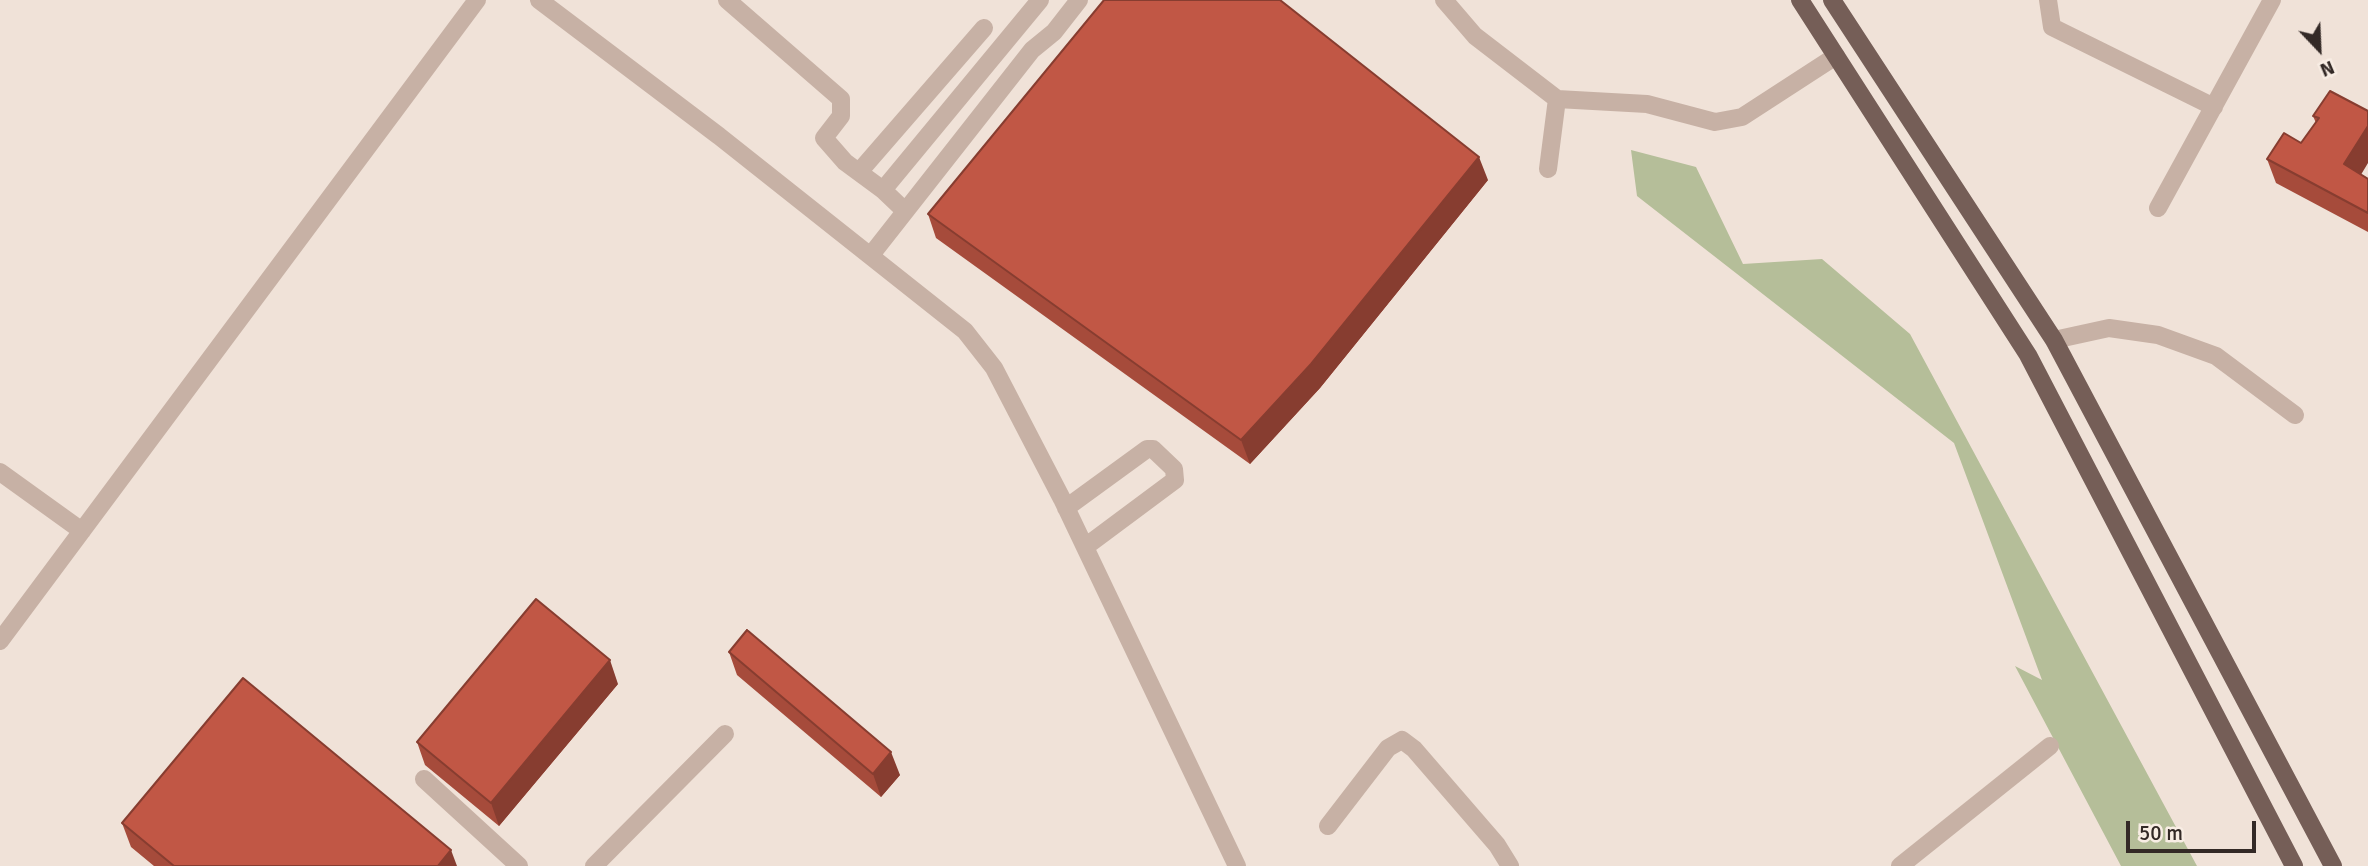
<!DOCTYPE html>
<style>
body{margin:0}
#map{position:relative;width:2368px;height:866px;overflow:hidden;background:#f0e2d8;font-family:Signika,sans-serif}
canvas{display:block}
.north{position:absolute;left:2284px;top:14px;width:70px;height:70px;-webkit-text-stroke:5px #f8ede4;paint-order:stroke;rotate:157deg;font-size:19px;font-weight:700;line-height:28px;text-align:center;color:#332926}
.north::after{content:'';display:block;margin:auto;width:24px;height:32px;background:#332926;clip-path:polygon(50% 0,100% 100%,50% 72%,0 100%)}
.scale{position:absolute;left:2126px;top:821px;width:130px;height:32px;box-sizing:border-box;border:4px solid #332926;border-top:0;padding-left:9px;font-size:21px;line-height:24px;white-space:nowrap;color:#332926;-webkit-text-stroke:5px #f8ede4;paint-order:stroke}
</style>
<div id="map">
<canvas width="2368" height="866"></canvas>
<div class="north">N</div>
<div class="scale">50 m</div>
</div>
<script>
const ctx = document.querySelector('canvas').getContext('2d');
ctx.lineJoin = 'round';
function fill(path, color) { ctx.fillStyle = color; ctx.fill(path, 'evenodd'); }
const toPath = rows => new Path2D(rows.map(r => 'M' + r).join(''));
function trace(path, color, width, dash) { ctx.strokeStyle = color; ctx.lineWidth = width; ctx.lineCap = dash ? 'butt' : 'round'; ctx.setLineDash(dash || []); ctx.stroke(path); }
fill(toPath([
 [1631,150,1696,167,1743,264,1822,259,1910,334,2197,866,2121,866,2015,666,2042,680,1954,443,1637,196]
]), '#b5be99');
trace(toPath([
 [539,0,719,136,965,331,994,368,1062,499,1237,866],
 [727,0,841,99,841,116,824,138,845,162,883,190],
 [1444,0,1475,36,1557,99,1647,104,1715,122,1742,117,1836,56],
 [2048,0,2052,27,2214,107],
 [1548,169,1557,99],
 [859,172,984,28],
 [2158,208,2272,0],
 [905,211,883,190,1040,0],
 [871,255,1032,50,1054,32,1079,0],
 [2054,340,2109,328,2158,335,2216,356,2295,415],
 [0,472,82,531],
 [1066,508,1147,449,1153,449,1174,469,1175,480,1085,547],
 [0,641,477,0],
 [424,779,519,866],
 [1328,826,1388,748,1402,740,1414,749,1497,845,1510,866],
 [594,866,725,734],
 [1900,866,2050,746]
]), '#c7b1a5', 18);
trace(toPath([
 [1800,0,2028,355,2294,866],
 [1832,0,2054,340,2333,866]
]), '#755e57', 18);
fill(toPath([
 [2330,91,2361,174,2368,179,2368,232,2276,183,2267,159,2301,143,2316,123,2313,116],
 [1488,180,1320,388,1250,464,936,238,928,214],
 [729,652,900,775,881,797,737,675],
 [618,684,499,826,425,765,417,742],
 [122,823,457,866,154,866,131,847]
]), '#a64b3b');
fill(toPath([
 [2368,126,2368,163,2353,188,2344,164],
 [1479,157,1488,180,1320,388,1250,464,1241,440],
 [610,660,618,684,499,826,491,803],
 [891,752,900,775,881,797,873,774],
 [451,850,457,866,438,866]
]), '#873d30');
const building = toPath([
 [1104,0,1280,0,1479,157,1311,364,1241,440,928,214,1104,0],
 [2330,91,2368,111,2368,126,2344,164,2368,179,2368,213,2267,159,2284,133,2301,143,2319,118,2313,116,2330,91],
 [536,599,610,660,491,803,417,742,536,599],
 [747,630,891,752,873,774,729,652,747,630],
 [243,678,451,850,438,866,174,866,122,823,243,678]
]);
fill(building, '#c15745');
trace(building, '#873d30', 2);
</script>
